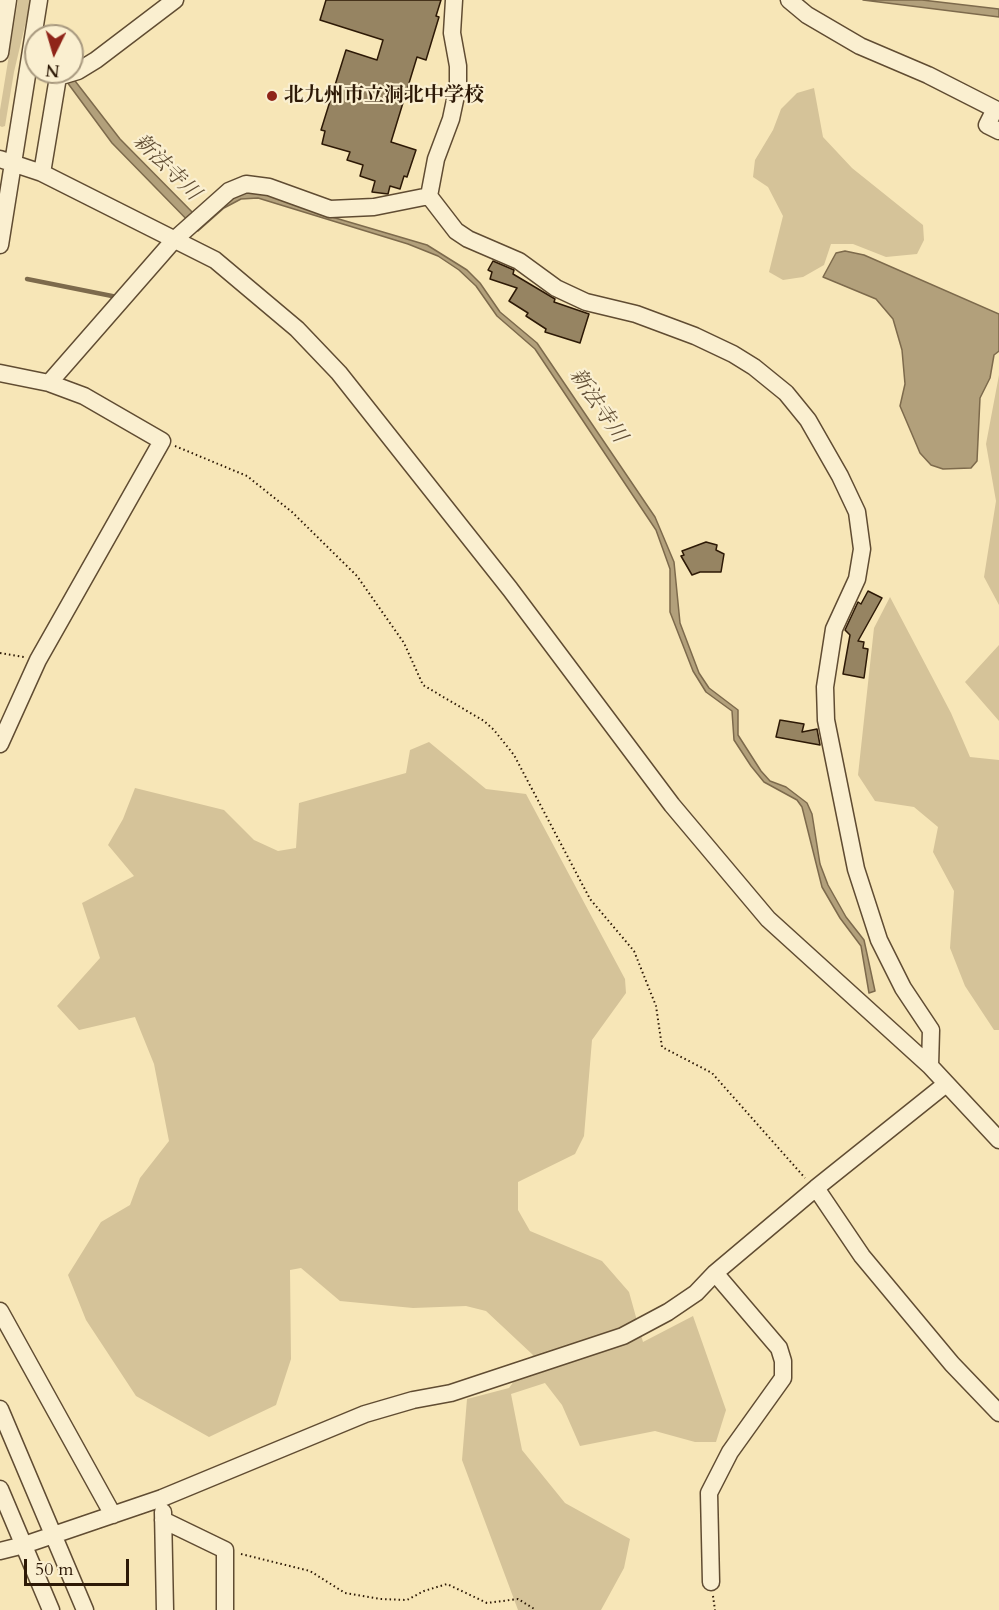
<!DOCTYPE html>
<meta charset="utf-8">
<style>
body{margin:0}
#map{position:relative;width:999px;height:1610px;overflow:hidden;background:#f7e6b7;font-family:Cardo,serif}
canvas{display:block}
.north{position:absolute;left:24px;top:24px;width:60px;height:60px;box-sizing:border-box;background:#faefd0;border:2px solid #a8997f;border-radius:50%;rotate:185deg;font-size:16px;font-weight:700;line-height:24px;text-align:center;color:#2d1906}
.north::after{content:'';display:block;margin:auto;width:21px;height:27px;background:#8f2418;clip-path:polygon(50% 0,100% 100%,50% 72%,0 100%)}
.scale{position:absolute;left:24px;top:1559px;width:105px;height:27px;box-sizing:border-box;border:3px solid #2d1906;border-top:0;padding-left:8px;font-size:18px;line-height:21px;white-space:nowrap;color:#2d1906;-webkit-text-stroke:4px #faefd0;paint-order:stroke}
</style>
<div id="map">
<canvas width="999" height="1610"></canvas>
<div class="north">N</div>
<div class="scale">50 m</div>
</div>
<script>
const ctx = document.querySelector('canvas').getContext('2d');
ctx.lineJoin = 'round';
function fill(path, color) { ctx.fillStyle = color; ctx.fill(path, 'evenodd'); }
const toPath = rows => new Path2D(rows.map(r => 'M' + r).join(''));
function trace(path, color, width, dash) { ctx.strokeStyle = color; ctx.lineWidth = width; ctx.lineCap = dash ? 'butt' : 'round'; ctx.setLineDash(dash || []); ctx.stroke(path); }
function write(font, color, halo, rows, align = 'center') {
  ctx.font = font + ' Cardo,"Noto Serif JP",serif'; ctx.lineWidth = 4.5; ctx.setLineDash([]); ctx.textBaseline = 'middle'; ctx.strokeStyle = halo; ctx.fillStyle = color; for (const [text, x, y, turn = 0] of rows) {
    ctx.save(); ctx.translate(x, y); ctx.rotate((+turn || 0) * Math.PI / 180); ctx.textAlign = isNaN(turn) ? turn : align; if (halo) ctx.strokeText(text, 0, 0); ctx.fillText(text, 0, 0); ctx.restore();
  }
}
fill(toPath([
 [18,0,31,0,14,72,5,126,2,127,0,126,0,110],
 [814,88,823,137,852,168,923,225,924,240,917,254,886,257,853,244,831,244,824,265,803,277,783,280,769,272,783,216,768,187,753,177,755,160,773,130,781,109,797,93],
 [999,375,999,605,984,577,996,501,986,444],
 [890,597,951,713,970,757,999,760,999,1030,994,1030,965,986,950,948,954,891,933,852,938,827,914,807,875,801,858,775,874,628],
 [999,645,999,721,965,682],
 [429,742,486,789,526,794,625,979,626,993,592,1040,584,1136,575,1154,518,1182,518,1210,530,1231,602,1261,629,1292,643,1342,693,1316,726,1410,716,1442,695,1442,655,1431,580,1446,562,1405,545,1383,511,1394,522,1450,565,1503,630,1539,624,1568,601,1610,518,1610,462,1460,467,1399,509,1388,533,1355,486,1311,466,1306,413,1308,340,1301,301,1268,290,1270,291,1359,276,1405,209,1437,136,1396,86,1320,68,1275,101,1222,130,1205,140,1178,169,1141,154,1064,135,1017,79,1030,57,1006,100,958,82,903,134,876,108,845,123,819,135,788,224,810,254,840,278,851,296,848,299,803,406,773,410,750]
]), '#d5c399');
const water = toPath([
 [863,0,922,0,999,9,999,17,863,0],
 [72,77,120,139,200,220,240,193,254,192,268,194,332,217,427,245,467,270,480,283,500,312,537,343,655,517,674,562,680,623,699,673,709,688,738,710,738,735,761,771,770,781,786,787,807,803,812,814,820,864,828,885,846,917,864,940,875,991,869,993,861,946,840,918,822,887,802,807,797,800,764,782,751,766,734,740,732,711,706,692,693,671,670,612,670,569,656,530,535,349,497,316,476,286,459,270,438,256,408,244,258,198,241,199,224,208,198,231,112,143,67,82,72,77],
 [845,251,864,255,999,314,999,351,994,355,990,378,980,398,977,461,971,468,943,469,931,465,920,453,900,406,905,384,902,350,893,319,876,299,823,277,836,253,845,251]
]);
fill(water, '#b2a07b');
trace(water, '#7d6a4c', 1.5);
trace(toPath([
 [27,279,117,297]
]), '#7d6a4c', 4.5);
const building = toPath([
 [326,0,441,0,436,16,439,17,426,60,417,57,391,142,416,150,407,177,404,176,400,189,390,186,388,194,372,192,375,181,360,176,363,165,347,160,350,152,322,144,325,131,321,130,346,50,377,60,383,40,320,20,326,0],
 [493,261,514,270,513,274,555,299,554,302,589,314,580,343,545,332,546,329,526,316,528,313,509,301,517,288,490,279,492,272,488,270,493,261],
 [706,542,717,545,716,550,724,554,721,572,700,572,692,575,681,556,684,555,682,551,706,542],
 [868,591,882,598,858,641,864,642,863,648,868,649,864,678,843,674,850,635,845,630,858,602,861,604,868,591],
 [780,720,804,724,802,732,817,729,820,745,776,737,780,720]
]);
fill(building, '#968462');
trace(building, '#2d1906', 1.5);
const minor = toPath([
 [454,0,452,33,458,66,458,86,451,119,436,159,429,196,456,231,468,239,519,261,556,288,586,302,636,314,695,336,733,354,754,367,786,393,808,420,840,476,857,512,862,549,857,579,834,629,825,687,826,720,856,869,879,940,903,988,931,1030,930,1066],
 [789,0,807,15,860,46,928,75,995,109,987,125,999,131],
 [0,53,8,0],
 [0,159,42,173,215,260,297,329,339,373,510,589,672,805,768,919,930,1066,999,1140],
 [42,173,58,77,78,71,96,60,175,0],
 [0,245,39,0],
 [0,373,49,383,84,396,162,441,38,660,0,744],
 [49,383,174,240,229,191,246,184,269,187,330,209,374,207,429,196],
 [816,1188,862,1256,952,1364,999,1413],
 [0,1311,113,1515],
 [0,1409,85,1610],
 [0,1489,51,1610],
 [163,1512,165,1610],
 [163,1520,225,1550,225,1610],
 [0,1551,24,1545,162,1498,365,1414,413,1400,451,1393,623,1336,668,1312,696,1293,715,1273,816,1188,946,1084],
 [711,1582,709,1493,730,1452,783,1378,783,1361,779,1348,715,1273]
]);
trace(minor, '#604c32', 19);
trace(toPath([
 [175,446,247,476,292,512,357,576,404,643,423,685,484,721,494,730,514,755,590,899,634,951,656,1006,662,1047,712,1073,805,1178],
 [0,653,24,657],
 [241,1554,310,1571,345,1593,380,1599,407,1600,424,1591,447,1584,487,1603,518,1599,536,1610],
 [713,1596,715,1610]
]), '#2d1906', 2, [1.5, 3]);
trace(minor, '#faefd0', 16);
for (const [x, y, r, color] of [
 [272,96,6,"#8f2418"]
]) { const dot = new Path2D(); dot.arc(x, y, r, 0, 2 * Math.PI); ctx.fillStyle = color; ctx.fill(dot); trace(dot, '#faefd0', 2); }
write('bold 20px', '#2d1906', '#faefd0', [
 ["北九州市立洞北中学校",284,96]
], 'left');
write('italic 21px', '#624f35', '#faefd0', [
 ["新法寺川",166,168,45],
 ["新法寺川",597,406,56]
]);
</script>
